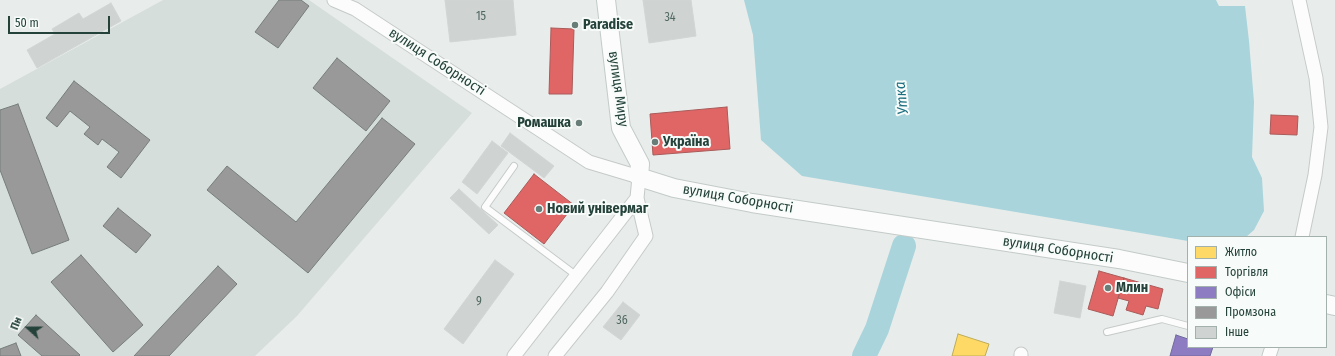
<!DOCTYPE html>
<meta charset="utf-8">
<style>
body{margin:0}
#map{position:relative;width:1335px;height:356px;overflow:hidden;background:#e8edeb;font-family:"Fira Sans Condensed",sans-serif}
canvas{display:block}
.legend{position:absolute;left:1187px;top:236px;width:140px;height:112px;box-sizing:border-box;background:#f7fbf9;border:1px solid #a3b1ad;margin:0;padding:5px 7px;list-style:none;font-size:12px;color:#24423a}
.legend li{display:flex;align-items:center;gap:8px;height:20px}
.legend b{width:20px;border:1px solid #a3b1ad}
.north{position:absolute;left:8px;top:308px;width:40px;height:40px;-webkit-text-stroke:3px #f7fbf9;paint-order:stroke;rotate:291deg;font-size:11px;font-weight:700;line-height:16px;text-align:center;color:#24423a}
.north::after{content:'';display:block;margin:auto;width:14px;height:18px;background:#24423a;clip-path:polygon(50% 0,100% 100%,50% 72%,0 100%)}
.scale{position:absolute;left:8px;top:16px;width:102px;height:18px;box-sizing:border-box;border:2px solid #24423a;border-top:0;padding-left:5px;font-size:12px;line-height:14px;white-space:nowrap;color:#24423a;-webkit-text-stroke:3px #f7fbf9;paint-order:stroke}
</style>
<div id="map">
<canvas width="1335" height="356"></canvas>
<ul class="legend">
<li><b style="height:11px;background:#ffd966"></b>Житло</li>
<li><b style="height:11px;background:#e06666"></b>Торгівля</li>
<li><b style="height:11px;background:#8e7cc3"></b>Офіси</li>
<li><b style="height:11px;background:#999"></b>Промзона</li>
<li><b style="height:11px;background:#cfd4d2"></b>Інше</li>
</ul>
<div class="north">Пн</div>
<div class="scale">50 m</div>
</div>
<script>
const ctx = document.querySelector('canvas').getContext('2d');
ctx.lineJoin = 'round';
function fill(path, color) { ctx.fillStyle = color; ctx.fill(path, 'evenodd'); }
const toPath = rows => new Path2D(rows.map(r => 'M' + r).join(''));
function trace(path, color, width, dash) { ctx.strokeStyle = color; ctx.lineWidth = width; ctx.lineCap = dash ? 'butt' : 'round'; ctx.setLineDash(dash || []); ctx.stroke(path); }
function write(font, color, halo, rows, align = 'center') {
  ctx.font = font + ' "Fira Sans Condensed",sans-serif'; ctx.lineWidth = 4; ctx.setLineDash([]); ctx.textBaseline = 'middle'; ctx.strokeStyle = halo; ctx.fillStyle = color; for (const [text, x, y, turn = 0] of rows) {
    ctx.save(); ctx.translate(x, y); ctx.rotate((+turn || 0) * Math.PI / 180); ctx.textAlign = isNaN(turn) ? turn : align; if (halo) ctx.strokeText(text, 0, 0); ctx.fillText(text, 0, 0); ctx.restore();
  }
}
fill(toPath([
 [163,0,309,0,472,113,297,316,255,356,0,356,0,89]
]), '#d6dedb');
fill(toPath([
 [744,0,1216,0,1219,6,1245,6,1249,41,1254,102,1252,157,1262,178,1264,211,1254,230,1246,237,1188,237,1188,241,802,176,761,140,753,35]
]), '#a9d4db');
const homes = toPath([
 [958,334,989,344,985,356,952,356,958,334]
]);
fill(homes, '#ffd966');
trace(homes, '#bdac59', 1);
const shops = toPath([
 [551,28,574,29,572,94,549,94,551,28],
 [727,107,730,149,653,155,650,114,727,107],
 [1271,115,1298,116,1297,135,1270,134,1271,115],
 [534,174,574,205,544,244,504,213,534,174],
 [1099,271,1124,278,1113,316,1088,309,1099,271],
 [1124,278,1163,289,1158,309,1146,306,1143,315,1126,310,1129,301,1118,298,1124,278]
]);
fill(shops, '#e06666');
trace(shops, '#a85b59', 1);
const offices = toPath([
 [1176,335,1188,339,1188,347,1213,347,1210,356,1170,356,1176,335]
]);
fill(offices, '#8e7cc3');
trace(offices, '#6e6b9a', 1);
const industry = toPath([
 [279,0,301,0,309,6,278,48,255,32,279,0],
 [337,58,390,101,366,131,313,88,337,58],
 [74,81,150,140,121,178,107,167,119,152,102,139,98,145,84,134,90,127,70,111,57,127,46,118,74,81],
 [18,104,69,240,32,254,0,170,0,110,18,104],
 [382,118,415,144,308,273,207,190,227,166,296,222,382,118],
 [118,208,151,235,136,253,103,226,118,208],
 [81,255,143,325,113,352,51,282,81,255],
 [218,266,237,284,169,356,134,356,218,266],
 [36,315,80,355,79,356,42,356,18,335,36,315],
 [16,343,21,356,0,356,0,349,16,343]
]);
fill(industry, '#999');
trace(industry, '#767f7c', 1);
trace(toPath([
 [864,356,877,329,904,246]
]), '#a9d4db', 24);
const building = toPath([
 [445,0,513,0,516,35,450,42,445,0],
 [643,0,691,0,696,36,649,43,643,0],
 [111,3,121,21,37,68,27,50,55,34,52,29,79,13,83,19,111,3],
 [510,133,554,166,544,178,501,146,510,133],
 [492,141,508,153,477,194,462,182,492,141],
 [459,189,498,225,489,234,450,198,459,189],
 [495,260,514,274,463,344,444,329,495,260],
 [1060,281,1086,286,1080,318,1054,313,1060,281],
 [623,302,640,315,621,340,603,327,623,302]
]);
fill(building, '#cfd4d2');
trace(building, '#d1d6d4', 1);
const lane = toPath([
 [514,166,485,207,577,276],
 [1107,332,1162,319,1188,326]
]);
const street = toPath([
 [334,0,355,9,589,162,639,177,637,198,646,236,607,292,555,356],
 [1299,0,1316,78,1321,127,1315,175,1302,237],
 [514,356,637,198],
 [1021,356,1021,354],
 [1269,356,1272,347]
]);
const secondary = toPath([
 [606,0,621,128,640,164,639,177,674,188,752,203,1119,259,1188,273],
 [1326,304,1335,306]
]);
trace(lane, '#c5cac8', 8);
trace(street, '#c5cac8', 15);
trace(secondary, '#c3cbc8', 20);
trace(lane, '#fcfcfc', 6);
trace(street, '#fcfcfc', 13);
trace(secondary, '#fcfcfc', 18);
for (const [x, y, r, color] of [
 [575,25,4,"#697e78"],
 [579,123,4,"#697e78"],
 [655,142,4,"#697e78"],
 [539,209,4,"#697e78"],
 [1108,288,4,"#697e78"]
]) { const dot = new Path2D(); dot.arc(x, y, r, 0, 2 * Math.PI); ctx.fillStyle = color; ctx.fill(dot); trace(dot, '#f7fbf9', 1.5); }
write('12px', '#506761', null, [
 ["15",481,17],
 ["34",670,18],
 ["9",479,302],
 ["36",622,321]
]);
write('bold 14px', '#24423a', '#f7fbf9', [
 ["Paradise",583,25],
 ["Ромашка",571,123,"right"],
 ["Україна",663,142],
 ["Новий універмаг",547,209],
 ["Млин",1116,288]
], 'left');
write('14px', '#24423a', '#f7fbf9', [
 ["вулиця Соборності",437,62,33],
 ["вулиця Миру",618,89,82],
 ["вулиця Соборності",738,199,10],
 ["вулиця Соборності",1058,250,9]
]);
write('italic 15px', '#1c6f80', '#f7fbf9', [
 ["Утка",902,98,-96]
]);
</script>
